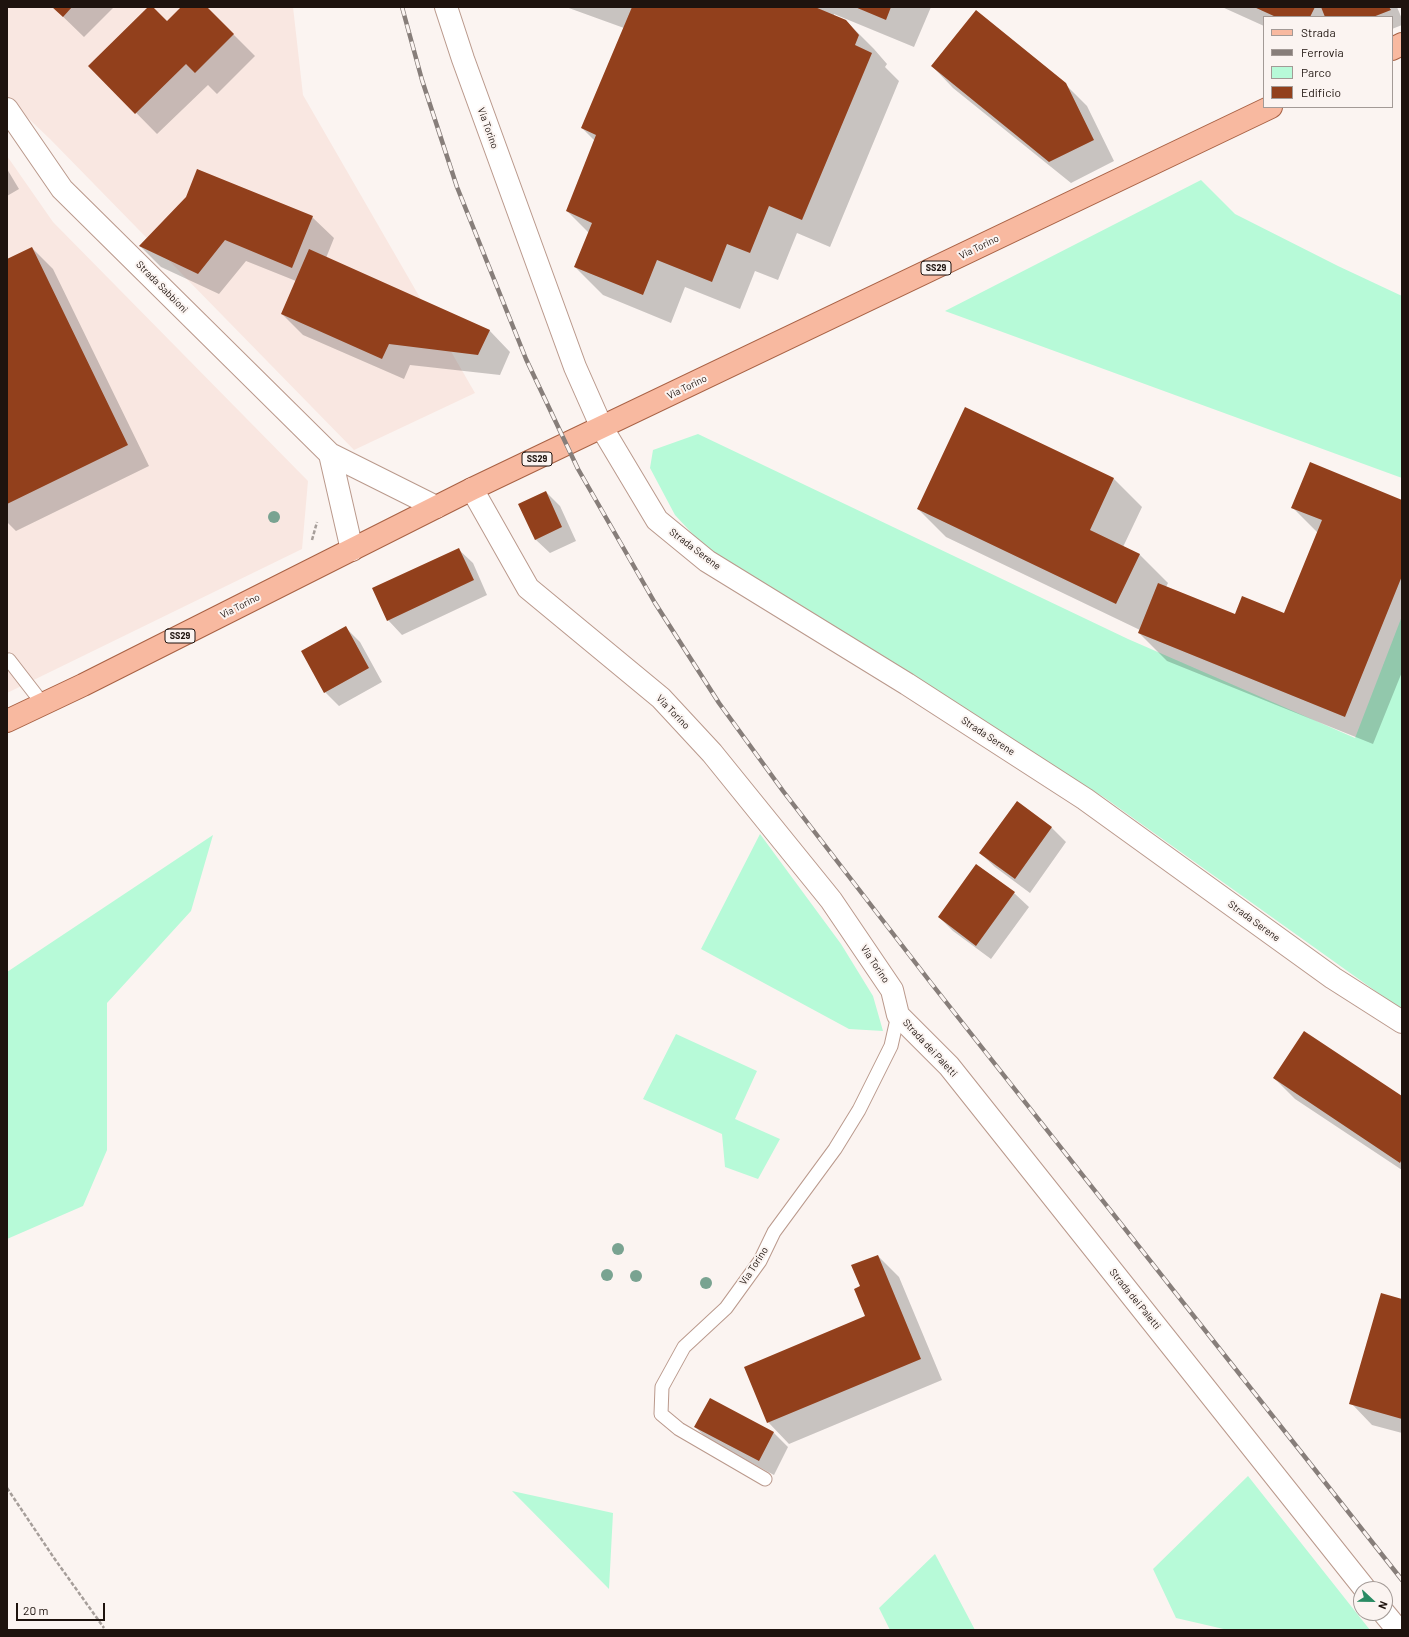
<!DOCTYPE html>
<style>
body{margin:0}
#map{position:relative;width:1409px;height:1637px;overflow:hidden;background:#fbf4f1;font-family:Barlow,sans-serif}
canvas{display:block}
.frame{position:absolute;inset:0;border:8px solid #1e130e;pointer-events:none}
.legend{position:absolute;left:1263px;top:16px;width:130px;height:92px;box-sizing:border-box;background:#fbf4f1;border:1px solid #a39a96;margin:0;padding:5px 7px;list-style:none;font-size:12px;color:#1e130e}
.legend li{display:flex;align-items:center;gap:8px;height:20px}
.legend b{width:20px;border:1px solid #a39a96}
.north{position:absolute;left:1353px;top:1581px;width:40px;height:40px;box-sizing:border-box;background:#fbf4f1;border:1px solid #a39a96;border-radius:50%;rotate:112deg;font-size:11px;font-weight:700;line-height:16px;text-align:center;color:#1e130e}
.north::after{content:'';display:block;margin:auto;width:14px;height:18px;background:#2a8b64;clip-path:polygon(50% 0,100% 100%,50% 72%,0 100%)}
.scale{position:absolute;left:16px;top:1603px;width:89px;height:18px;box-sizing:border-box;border:2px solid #1e130e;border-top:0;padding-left:5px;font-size:12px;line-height:14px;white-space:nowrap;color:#1e130e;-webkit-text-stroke:3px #fbf4f1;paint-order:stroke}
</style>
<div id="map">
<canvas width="1409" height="1637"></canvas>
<div class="frame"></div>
<ul class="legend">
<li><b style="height:5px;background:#f8b9a0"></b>Strada</li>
<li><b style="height:5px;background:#877e7a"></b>Ferrovia</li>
<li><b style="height:11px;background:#b7fad8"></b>Parco</li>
<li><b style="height:11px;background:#92401c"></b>Edificio</li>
</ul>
<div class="north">N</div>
<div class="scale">20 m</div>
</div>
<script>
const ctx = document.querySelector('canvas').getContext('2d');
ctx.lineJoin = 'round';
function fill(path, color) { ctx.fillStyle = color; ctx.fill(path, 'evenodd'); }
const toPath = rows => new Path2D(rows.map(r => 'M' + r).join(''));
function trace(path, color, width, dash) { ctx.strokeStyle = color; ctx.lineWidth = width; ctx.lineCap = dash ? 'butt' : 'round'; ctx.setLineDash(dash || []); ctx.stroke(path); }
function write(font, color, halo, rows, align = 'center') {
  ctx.font = font + ' Barlow,sans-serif'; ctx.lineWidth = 4; ctx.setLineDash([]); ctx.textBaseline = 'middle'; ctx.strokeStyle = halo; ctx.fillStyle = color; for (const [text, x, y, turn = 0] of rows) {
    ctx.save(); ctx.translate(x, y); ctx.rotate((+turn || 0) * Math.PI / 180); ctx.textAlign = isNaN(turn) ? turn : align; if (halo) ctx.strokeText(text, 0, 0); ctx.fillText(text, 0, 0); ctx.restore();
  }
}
fill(toPath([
 [7,7,293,7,303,95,475,393,354,450,50,139,7,98],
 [7,156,53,222,308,481,302,549,7,693]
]), '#f9e7e1');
fill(toPath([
 [1201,180,1235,214,1338,266,1402,296,1402,478,945,311],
 [698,434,1128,639,1355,738,1402,616,1402,1010,1105,798,754,579,712,555,675,515,650,468,653,450],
 [760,834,841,944,873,996,883,1031,849,1029,701,949],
 [213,835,191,911,107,1003,107,1150,83,1206,7,1239,7,972],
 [676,1034,757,1071,735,1119,780,1139,758,1179,725,1167,722,1134,643,1099],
 [1248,1476,1370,1630,1228,1630,1176,1618,1153,1569],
 [512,1491,613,1513,609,1589],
 [935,1554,975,1630,890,1630,879,1608]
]), '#b7fad8');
fill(toPath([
 [53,7,114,7,84,37],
 [149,7,151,7,167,23,183,7,206,7,255,56,217,94,208,85,157,134,90,66],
 [566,7,931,7,914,47,834,14,834,16,846,21,874,49,887,64,885,67,899,81,830,247,797,233,778,280,755,271,740,309,685,287,671,323,603,295,575,267,589,233,567,211,595,141,582,128,624,28],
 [1222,7,1397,7,1402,19,1402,25,1392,29,1392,17,1264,17,1264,26],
 [932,66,1065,84,1087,106,1114,161,1071,183,953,88],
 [7,169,19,189,7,196],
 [312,217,334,238,326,258,489,330,510,352,500,375,410,365,404,379,303,335,282,314,296,281,246,261,219,294,161,267,140,246],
 [32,248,53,269,149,466,16,531,7,522,7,260],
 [966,408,1114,479,1142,507,1123,547,1140,555,1168,583,1166,587,1235,616,1285,614,1318,533,1292,507,1402,501,1402,672,1373,744,1167,661,1139,633,1140,630,946,537,918,509],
 [546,492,560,506,576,541,550,553,535,539],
 [458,549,473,563,487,595,402,635,388,620],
 [346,628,360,642,382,682,339,706,325,692],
 [1017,803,1052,828,1066,842,1030,893,995,867,980,853],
 [976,865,1014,893,1029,907,991,959,953,931,939,917],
 [1274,1078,1402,1097,1402,1170,1295,1099],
 [878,1256,899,1277,942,1380,789,1444,768,1422,866,1317,861,1287],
 [1402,1300,1402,1433,1372,1425,1351,1403],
 [710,1400,774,1433,788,1447,774,1475,710,1441,695,1427]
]), '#0003');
fill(toPath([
 [52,7,72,7,63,17],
 [148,7,153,7,167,21,181,7,207,7,234,34,195,73,186,64,135,114,88,66],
 [632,7,815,7,846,20,859,35,855,45,872,53,802,220,769,206,750,253,727,244,712,282,657,260,643,295,574,267,592,223,566,211,596,135,581,128],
 [855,7,891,7,886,20],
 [1254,7,1315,7,1310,17,1276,17],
 [1321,7,1389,7,1391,10,1373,17,1325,17],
 [976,10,1066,83,1094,140,1049,162,931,66],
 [197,169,313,216,292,268,225,240,198,274,139,246,186,197],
 [32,247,128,445,7,504,7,259],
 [309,249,490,330,478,355,389,344,382,359,281,314],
 [965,407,1114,478,1090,530,1140,554,1116,604,917,509],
 [1310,462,1402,500,1402,576,1345,717,1138,633,1158,583,1235,614,1242,596,1284,613,1322,520,1291,508],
 [546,491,562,527,535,540,518,504],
 [459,548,474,580,387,621,372,588],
 [346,626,369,668,324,693,301,651],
 [1017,801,1052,827,1015,879,979,853],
 [976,864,1015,892,976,946,938,917],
 [1304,1031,1402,1096,1402,1159,1400,1163,1273,1078],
 [878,1255,921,1359,767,1423,744,1367,865,1316,854,1289,860,1286,851,1265],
 [1381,1293,1402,1299,1402,1419,1349,1404],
 [710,1398,774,1432,759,1461,694,1427]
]), '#92401c');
const service = toPath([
 [7,661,9,660,43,704],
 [765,1479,679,1429,661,1414,662,1387,684,1347,726,1308,760,1261,774,1232,835,1149,859,1110,891,1046,898,1015]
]);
const minor = toPath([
 [446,7,463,59,575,367,602,428,657,520,707,561,907,684,1085,799,1333,978,1402,1022],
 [7,109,62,189,330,454,436,507],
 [330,454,352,550],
 [472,489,528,588,661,698,712,753,831,900,892,990,898,1015,949,1066,1365,1589],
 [1384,1613,1398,1630]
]);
const primary = toPath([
 [1392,49,1402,44],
 [7,721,83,685,472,489,1271,107]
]);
trace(service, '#ba998c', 15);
trace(minor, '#ba998c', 24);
trace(primary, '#a86144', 24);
trace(toPath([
 [312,540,317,522],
 [7,1488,54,1558,104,1628]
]), '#a69e9a', 2.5, [4, 2]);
trace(service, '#fff', 13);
trace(minor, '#fff', 22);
trace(primary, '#f8b9a0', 22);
const rail = toPath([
 [402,7,422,80,457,187,526,359,578,469,655,603,719,703,783,791,931,983,1402,1580]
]);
trace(rail, '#877e7a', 4.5);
trace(rail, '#fbf4f1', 3, [9]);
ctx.fillStyle = '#79a391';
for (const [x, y] of [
 [274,517],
 [618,1249],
 [607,1275],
 [636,1276],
 [706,1283]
]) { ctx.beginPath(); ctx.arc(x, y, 6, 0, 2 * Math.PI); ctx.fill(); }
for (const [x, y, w] of [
 [936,268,30],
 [537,459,30],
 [180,636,30]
]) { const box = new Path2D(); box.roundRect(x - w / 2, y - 7, w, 14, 3); ctx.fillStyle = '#fbf4f1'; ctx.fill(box); trace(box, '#1e130e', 1); }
write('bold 9px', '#1e130e', null, [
 ["SS29",936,268],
 ["SS29",537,459],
 ["SS29",180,636]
]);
write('10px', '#1e130e', '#fbf4f1', [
 ["Via Torino",488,128,70],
 ["Via Torino",979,247,-26],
 ["Strada Sabbioni",162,287,45],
 ["Via Torino",687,387,-26],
 ["Strada Serene",695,549,37],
 ["Via Torino",240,606,-27],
 ["Via Torino",673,712,46],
 ["Strada Serene",988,736,33],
 ["Strada Serene",1254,921,36],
 ["Via Torino",875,964,56],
 ["Strada dei Paletti",930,1048,47],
 ["Via Torino",754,1266,-57],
 ["Strada dei Paletti",1135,1299,51]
]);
</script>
